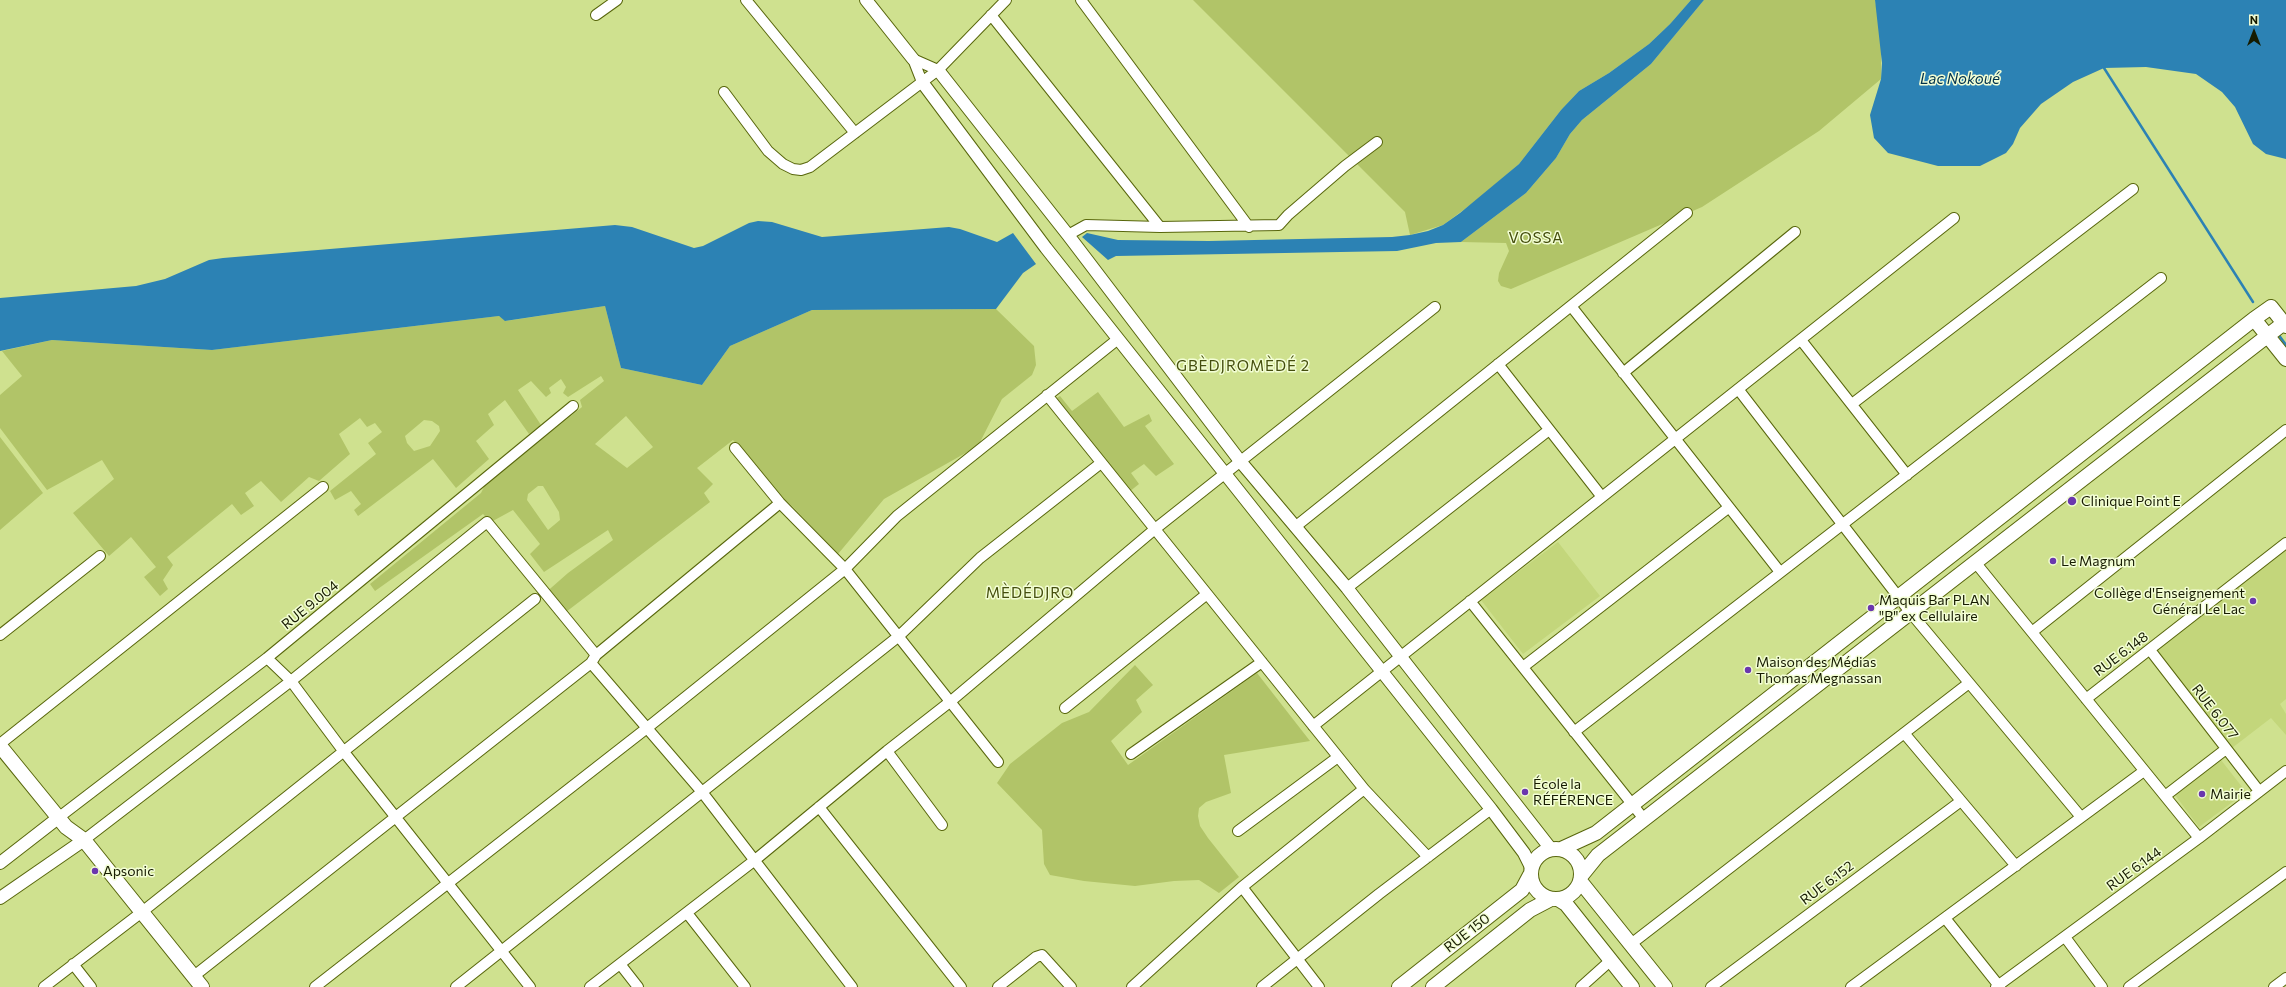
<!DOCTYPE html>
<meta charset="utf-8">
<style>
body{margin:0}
#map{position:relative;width:2286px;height:987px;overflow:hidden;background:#cfe18f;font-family:Commissioner,sans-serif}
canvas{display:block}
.north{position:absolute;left:2234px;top:12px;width:40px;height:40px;-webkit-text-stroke:3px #f3fed5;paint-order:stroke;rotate:0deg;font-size:11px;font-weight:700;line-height:16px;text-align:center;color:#161b00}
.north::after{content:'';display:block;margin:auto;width:14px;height:18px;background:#161b00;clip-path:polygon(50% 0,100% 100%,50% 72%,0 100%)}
</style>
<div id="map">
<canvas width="2286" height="987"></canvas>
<div class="north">N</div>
</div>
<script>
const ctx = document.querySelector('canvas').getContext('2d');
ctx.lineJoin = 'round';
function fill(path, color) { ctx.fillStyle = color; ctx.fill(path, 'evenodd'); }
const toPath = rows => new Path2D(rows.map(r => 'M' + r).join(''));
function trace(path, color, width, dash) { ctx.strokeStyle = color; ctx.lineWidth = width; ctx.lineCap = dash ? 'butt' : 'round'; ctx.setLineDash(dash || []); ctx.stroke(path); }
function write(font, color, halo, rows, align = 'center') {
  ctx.font = font + ' Commissioner,sans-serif'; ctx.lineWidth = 3; ctx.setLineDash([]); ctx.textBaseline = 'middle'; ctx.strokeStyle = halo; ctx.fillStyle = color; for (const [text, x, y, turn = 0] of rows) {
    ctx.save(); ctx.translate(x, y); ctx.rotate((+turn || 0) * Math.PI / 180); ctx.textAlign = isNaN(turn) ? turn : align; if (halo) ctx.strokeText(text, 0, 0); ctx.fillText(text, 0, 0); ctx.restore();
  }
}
fill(toPath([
 [1558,542,1600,596,1523,654,1481,600],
 [2286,548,2286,699,2280,704,2286,714,2286,735,2271,718,2232,748,2154,653],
 [2221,760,2246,792,2199,827,2175,795]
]), '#c3d67b');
fill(toPath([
 [1193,0,1691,0,1670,24,1649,44,1609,73,1579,91,1561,110,1519,164,1477,200,1443,225,1410,235,1405,212],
 [1704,0,1875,0,1881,35,1881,79,1819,131,1702,207,1511,289,1501,286,1498,281,1499,273,1509,251,1506,243,1461,242,1526,193,1556,158,1570,134,1582,120,1651,64],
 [605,306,621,368,702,385,730,346,812,310,996,309,1034,346,1036,365,1032,375,1002,399,978,446,884,499,838,554,792,506,783,499,733,440,697,468,713,484,704,493,710,502,562,615,543,595,568,573,613,540,608,530,544,572,530,554,540,544,513,510,491,522,483,514,375,591,370,584,481,493,485,485,582,407,580,400,604,381,601,376,568,397,563,393,566,387,561,379,549,388,551,393,546,397,531,381,518,390,541,425,529,434,505,400,488,414,494,425,476,441,489,459,456,488,433,459,358,516,354,510,361,504,351,491,335,500,330,491,376,454,368,443,382,432,375,423,367,427,360,418,339,434,350,454,319,481,309,477,281,502,261,481,245,493,254,506,241,515,232,504,167,557,173,565,163,580,168,589,160,596,144,577,156,567,131,537,109,556,73,513,114,479,102,460,47,490,0,428,0,395,22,376,2,351,52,340,212,350,499,316,506,321],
 [626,416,653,447,627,468,595,444],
 [424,420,432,421,439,426,440,431,430,446,414,451,407,443,405,436],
 [538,486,543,486,559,512,560,520,548,530,527,500,528,494],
 [1098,392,1124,427,1149,414,1152,421,1145,426,1174,464,1156,476,1144,464,1131,473,1139,484,1129,492,1055,399,1060,396,1072,411],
 [0,437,43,493,0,530],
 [1135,665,1153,685,1136,700,1142,712,1111,741,1128,765,1257,673,1310,741,1224,755,1231,793,1206,802,1199,808,1198,816,1200,826,1208,838,1239,877,1219,893,1199,880,1174,881,1135,886,1084,881,1050,875,1044,864,1042,830,997,783,1010,764,1062,723,1089,712]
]), '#b1c468');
fill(toPath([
 [1691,0,1704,0,1651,64,1582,120,1570,134,1556,158,1526,193,1461,242,1436,243,1397,251,1116,256,1108,260,1082,237,1087,233,1118,240,1209,241,1392,237,1410,235,1428,231,1443,225,1460,213,1519,164,1561,110,1579,91,1609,73,1649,44,1670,24],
 [1875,0,2286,0,2286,159,2266,154,2253,144,2235,107,2222,92,2196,74,2146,67,2104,68,2073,82,2041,104,2020,128,2013,144,2006,153,1980,166,1938,166,1888,153,1874,138,1870,115,1881,79,1882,63],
 [758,221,772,222,822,237,949,227,960,229,997,242,1013,233,1036,264,1023,273,996,309,812,310,730,346,702,385,621,368,605,306,505,321,499,316,212,350,52,340,0,351,0,298,136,286,165,279,209,260,223,258,615,225,632,227,694,248,703,246,749,223]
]), '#2c82b4');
trace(toPath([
 [2104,68,2253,302],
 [2278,334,2286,345]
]), '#2c82b4', 2.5);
const minor = toPath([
 [746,0,855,133],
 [1081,0,1249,227],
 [596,15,617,0],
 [991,15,1160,227],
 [913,59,938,70],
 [913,59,922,82],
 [724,92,768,151,783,164,793,169,801,170,810,167,938,70,1006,0],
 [1068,235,1086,225,1160,227,1279,225,1288,215,1345,166,1377,142],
 [1571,306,1780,572],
 [1801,340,1907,475],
 [1498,364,1602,497],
 [1623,373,1795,232],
 [1738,389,1910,612,2081,817],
 [1047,395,1364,789,1428,857],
 [1852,404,2133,189],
 [735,448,780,503,845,569,998,762],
 [1295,527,1687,213],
 [1975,562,2199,838],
 [1347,588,1549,430],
 [1470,601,1644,819],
 [2032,632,2286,430],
 [0,635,100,556],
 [2150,650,2259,791],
 [596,655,780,503],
 [267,658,291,681,344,752,530,987],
 [1523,667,1728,508],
 [2086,699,2286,543],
 [1065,708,1207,594],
 [1313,726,1954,218],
 [1574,732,2161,278],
 [1904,733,2016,866],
 [0,744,323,487],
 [887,751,942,825],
 [1131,754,1262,662],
 [2165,796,2226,749],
 [819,807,961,987],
 [58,818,267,658,573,406],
 [1238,831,1338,757],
 [84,840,291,681,487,522,596,655,591,663,702,792,852,987],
 [1242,887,1319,987],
 [687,913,745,987],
 [1945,918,2000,987],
 [2065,937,2102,987],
 [1631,944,1969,683],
 [73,964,91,987],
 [620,964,638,987],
 [194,976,591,663],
 [44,987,142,912,535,599],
 [315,987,647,728,845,569,897,516,1118,339],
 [456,987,899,636,980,558,1101,463],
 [590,987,755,860,887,751,951,701,1155,529,1435,307],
 [998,987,1036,957,1042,955,1071,987],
 [1132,987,1242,887,1364,789],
 [1262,987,1379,894,1491,809],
 [1581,987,1610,961],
 [1711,987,1961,801],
 [1851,987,2144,771],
 [1996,987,2199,838,2286,771],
 [2129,987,2286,872],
 [2274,987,2286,978]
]);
const tertiary = toPath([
 [866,0,913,59],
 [938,70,1068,235,1240,461,1347,588,1551,849],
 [922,82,1046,248,1491,809,1524,853,1531,867],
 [0,863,58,818],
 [0,898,84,840]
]);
const secondary = toPath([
 [2254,319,2286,359],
 [0,746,66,827,84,840,202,987],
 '1531 874a25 25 0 1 1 50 0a25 25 0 1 1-50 0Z',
 [1561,849,1596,833,2254,319,2271,307,2286,326],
 [1581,876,1598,855,1607,848,2284,323],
 [1580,881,1665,987],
 [1558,899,1566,904,1632,987],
 [1399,987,1522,890,1530,875],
 [1433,987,1530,910,1551,899]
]);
trace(minor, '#58660c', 12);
trace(tertiary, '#58660c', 14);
trace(secondary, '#58660c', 16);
trace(minor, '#fff', 10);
trace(tertiary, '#fff', 12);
trace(secondary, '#fff', 14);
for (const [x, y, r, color] of [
 [2072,501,5,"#6a37ae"],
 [2053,561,4,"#6a37ae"],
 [2253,601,4,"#6a37ae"],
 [1871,608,4,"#6a37ae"],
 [1748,670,4,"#6a37ae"],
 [1525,792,4,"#6a37ae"],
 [2202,794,4,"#6a37ae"],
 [95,871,4,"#6a37ae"]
]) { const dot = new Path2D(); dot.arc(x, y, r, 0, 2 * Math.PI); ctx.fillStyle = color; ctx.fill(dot); trace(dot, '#f3fed5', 1.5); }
write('14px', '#161b00', '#f3fed5', [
 ["Clinique Point E",2081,501],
 ["Le Magnum",2061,561],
 ["Collège d'Enseignement",2245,593,"right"],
 ["Général Le Lac",2245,609,"right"],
 ["Maquis Bar PLAN",1879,600],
 ["\"B\" ex Cellulaire",1879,616],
 ["Maison des Médias",1756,662],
 ["Thomas Megnassan",1756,678],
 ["École la",1533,784],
 ["RÉFÉRENCE",1533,800],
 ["Mairie",2210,794],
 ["Apsonic",103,871]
], 'left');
write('14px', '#161b00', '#f3fed5', [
 ["RUE 9.004",310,605,-39],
 ["RUE 6.148",2121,654,-37],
 ["RUE 6.077",2215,712,52],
 ["RUE 6.144",2134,869,-36],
 ["RUE 6.152",1827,883,-37],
 ["RUE 150",1467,933,-38]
]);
write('italic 15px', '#01324c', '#f3fed5', [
 ["Lac Nokoué",1960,79]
]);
ctx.letterSpacing = '1px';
write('15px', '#444e0d', '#f3fed5', [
 ["VOSSA",1536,238],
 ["GBÈDJROMÈDÉ 2",1243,366],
 ["MÈDÉDJRO",1030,593]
]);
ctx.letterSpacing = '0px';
</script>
